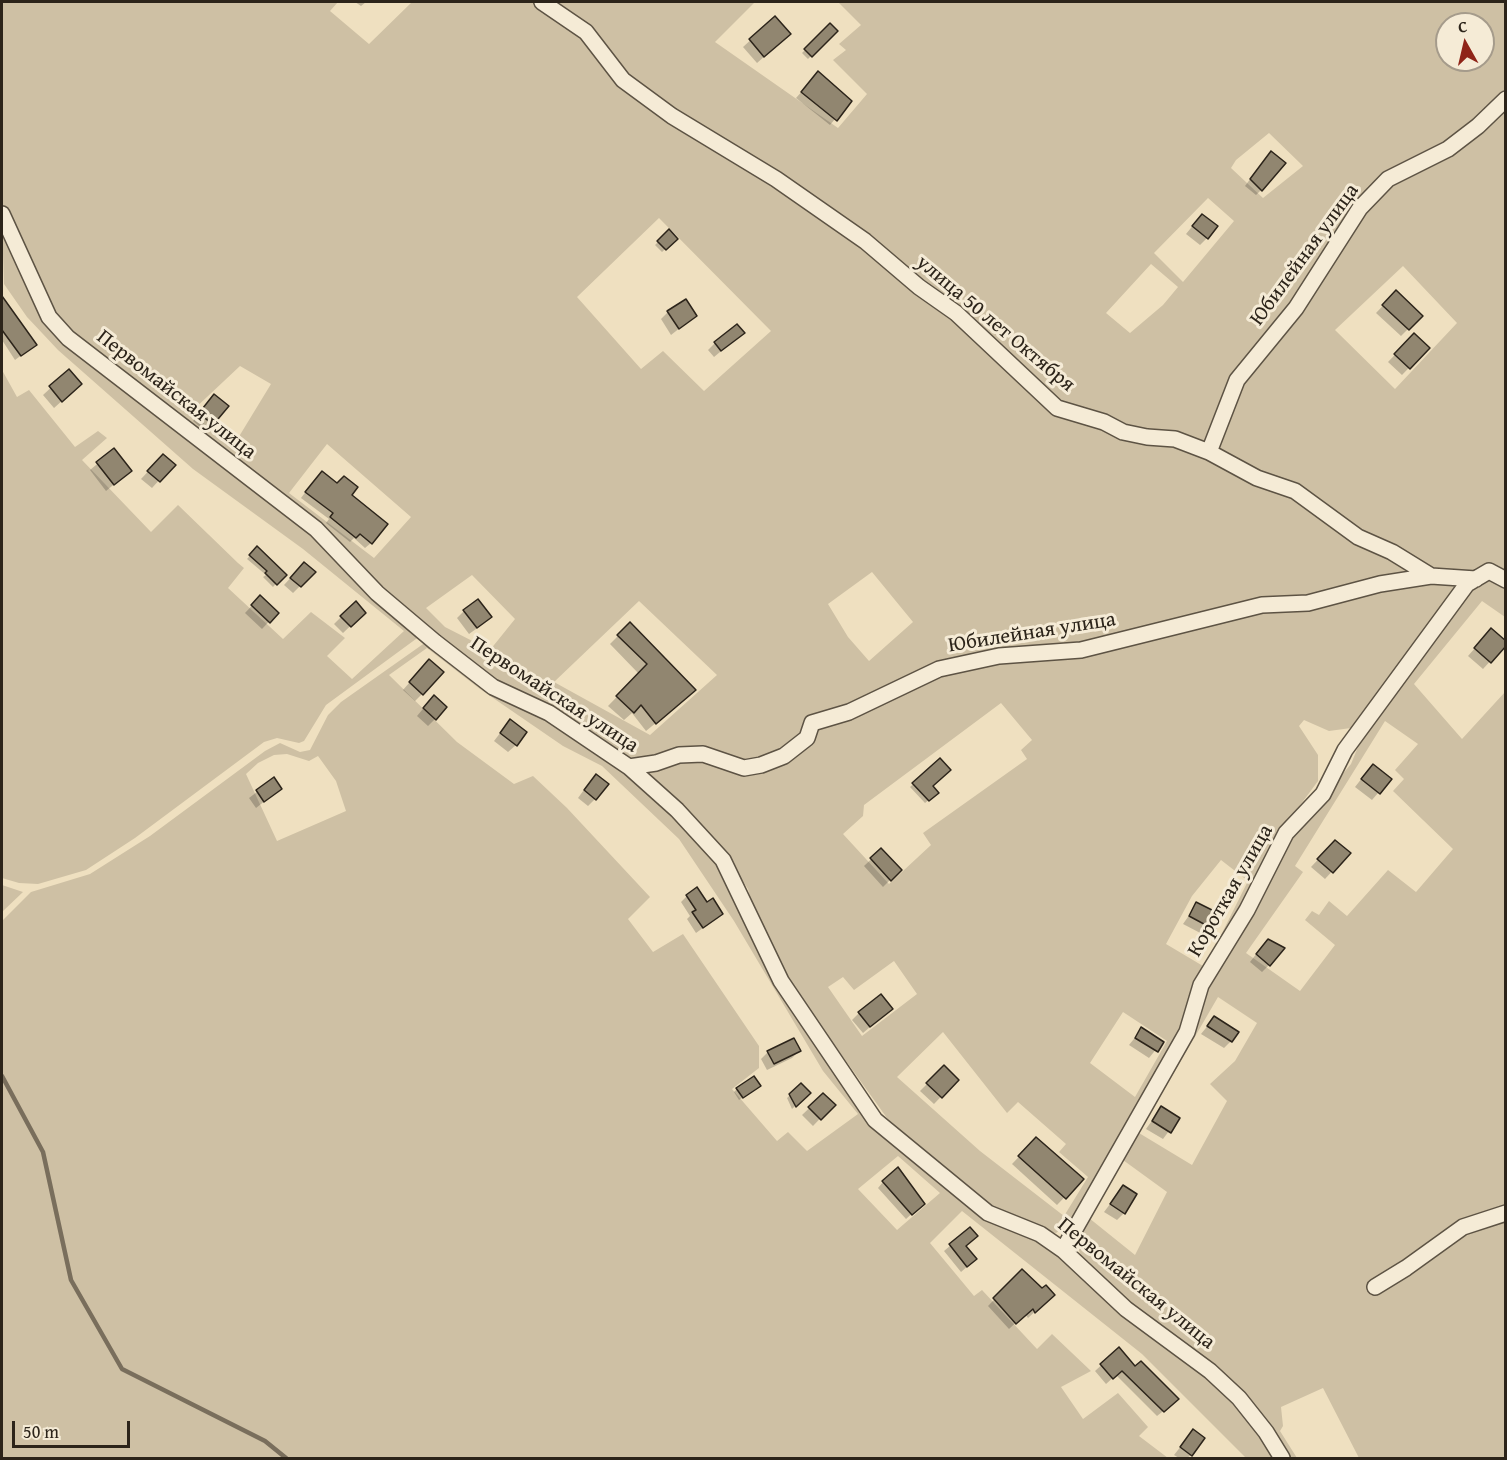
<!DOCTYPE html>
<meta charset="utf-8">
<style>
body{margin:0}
#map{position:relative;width:1507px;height:1460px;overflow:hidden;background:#efe0c0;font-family:"Gentium Book Plus",serif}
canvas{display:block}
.frame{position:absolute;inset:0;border:3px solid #2c241a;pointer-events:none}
.north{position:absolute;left:1435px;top:12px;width:60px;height:60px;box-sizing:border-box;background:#f5ebd6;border:2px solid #a59b8b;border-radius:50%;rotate:352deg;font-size:16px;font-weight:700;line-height:24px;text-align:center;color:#2c241a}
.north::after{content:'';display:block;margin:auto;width:21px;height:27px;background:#8f2418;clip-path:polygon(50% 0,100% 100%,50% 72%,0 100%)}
.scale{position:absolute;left:12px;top:1421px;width:118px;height:27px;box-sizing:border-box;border:3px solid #2c241a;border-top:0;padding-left:8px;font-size:18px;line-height:21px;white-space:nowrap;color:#2c241a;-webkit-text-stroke:4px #f5ebd6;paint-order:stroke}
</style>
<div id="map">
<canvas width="1507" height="1460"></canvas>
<div class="frame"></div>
<div class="north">С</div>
<div class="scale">50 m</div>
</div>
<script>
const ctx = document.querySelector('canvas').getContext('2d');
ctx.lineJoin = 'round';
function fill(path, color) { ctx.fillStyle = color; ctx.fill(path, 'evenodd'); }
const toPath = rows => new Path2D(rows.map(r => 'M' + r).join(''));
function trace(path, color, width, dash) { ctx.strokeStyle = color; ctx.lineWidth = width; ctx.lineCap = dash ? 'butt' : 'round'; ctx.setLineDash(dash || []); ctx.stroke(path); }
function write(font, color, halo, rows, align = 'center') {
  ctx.font = font + ' "Gentium Book Plus",serif'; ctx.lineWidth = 6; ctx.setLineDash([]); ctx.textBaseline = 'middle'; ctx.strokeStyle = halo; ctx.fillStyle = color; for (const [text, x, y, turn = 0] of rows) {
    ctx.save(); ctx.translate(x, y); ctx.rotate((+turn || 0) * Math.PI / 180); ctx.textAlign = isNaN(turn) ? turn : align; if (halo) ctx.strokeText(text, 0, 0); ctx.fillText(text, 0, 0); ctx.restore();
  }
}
fill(toPath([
 [2,2,338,2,330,11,369,44,412,2,755,2,715,42,838,128,867,94,833,60,846,50,839,44,861,25,838,2,1505,2,1505,617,1482,601,1414,684,1462,739,1505,692,1505,1210,1462,1225,1367,1288,1371,1291,1412,1269,1430,1253,1472,1226,1505,1215,1505,1458,1359,1458,1323,1388,1281,1407,1283,1426,1280,1431,1297,1458,1288,1458,1247,1396,1209,1363,1123,1301,1084,1263,1078,1248,1084,1221,1192,1031,1207,989,1242,934,1286,846,1297,828,1351,764,1364,732,1468,592,1457,585,1351,728,1329,731,1304,720,1299,726,1318,755,1318,781,1281,831,1243,909,1198,983,1179,1035,1123,1133,1068,1224,1056,1233,1047,1231,998,1209,970,1192,887,1118,805,1004,774,957,753,909,748,889,727,857,677,802,629,763,549,708,483,674,437,638,380,588,314,524,70,333,52,313,2,205],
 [1447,24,1483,24,1483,60,1447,60],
 [1269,133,1303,166,1263,198,1231,168,1236,160],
 [1208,198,1234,221,1183,282,1154,253],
 [659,218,771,331,704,391,663,351,641,369,577,297],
 [1151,264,1178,287,1163,305,1130,333,1106,313],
 [1403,266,1457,323,1395,389,1335,330],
 [240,366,271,384,232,448,191,412],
 [327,444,411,517,374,558,289,493],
 [872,572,913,622,869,661,848,637,828,604],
 [472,575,515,619,490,650,445,627,426,608],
 [639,601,717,675,650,735,554,682],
 [1001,703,1032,740,1021,750,1027,759,923,833,931,845,889,884,843,834,863,816,864,805],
 [1385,721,1418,744,1395,770,1404,779,1393,791,1453,849,1416,892,1388,870,1347,916,1329,901,1319,915,1312,911,1305,920,1335,945,1300,991,1246,953,1303,872,1295,866],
 [1221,860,1248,881,1214,949,1203,966,1166,944,1192,896],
 [894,961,917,994,862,1036,828,987,843,977,854,990],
 [1218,997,1257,1023,1235,1061,1210,1084,1227,1101,1192,1165,1139,1133],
 [1123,1012,1167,1041,1135,1097,1090,1063],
 [943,1032,1007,1113,1018,1102,1066,1144,1059,1152,1088,1177,1064,1216,980,1151,897,1077],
 [1123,1160,1167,1192,1135,1255,1089,1218],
 [2,223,47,318,313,533,420,636,326,705,304,741,299,743,277,738,264,742,135,838,86,870,38,884,19,883,2,878,2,370,17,397,29,390,75,447,98,431,107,438,82,460,151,532,178,505,238,563,244,568,228,588,283,639,311,612,345,638,327,656,352,679,404,631,303,549,193,469,58,350,27,317,4,284],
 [426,642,548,716,626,772,674,814,718,863,872,1122,922,1164,1040,1237,1209,1377,1239,1404,1276,1458,1246,1458,1142,1354,962,1211,930,1243,974,1296,982,1290,1037,1349,1052,1334,1091,1371,1061,1387,1083,1419,1118,1393,1148,1427,1139,1436,1168,1458,2,1458,2,921,31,892,90,874,150,836,265,751,280,743,300,752,310,750,328,715,341,702],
 [427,648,480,689,563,746,602,766,679,839,734,921,823,1071,858,1114,807,1151,788,1132,777,1141,732,1089,759,1068,759,1046,683,934,653,952,628,919,650,897,567,808,533,776,514,784,457,742,389,675],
 [287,754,309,761,318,756,336,781,346,811,277,841,246,774,258,763,274,755],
 [898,1156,940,1193,897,1230,858,1189],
 [2,885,23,892,2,912]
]), '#cec0a4');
fill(toPath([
 [355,2,366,2,361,6],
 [775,18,782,41,757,63,743,47],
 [830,25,836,31,808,59,802,53],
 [813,79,850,101,830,125,796,98],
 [1266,158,1261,190,1256,195,1245,186],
 [1195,223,1207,238,1200,245,1186,234],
 [669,231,676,239,662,252,655,245],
 [1396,292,1421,316,1401,336,1376,313],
 [2,296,35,345,15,360,2,340],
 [668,312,695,316,671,335,661,319],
 [743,333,714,357,708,350,715,343],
 [1414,335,1428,348,1402,375,1388,362],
 [69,371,73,391,54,408,43,395],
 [214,396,212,424,205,431,193,421],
 [114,450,130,471,106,491,90,470],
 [156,463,173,465,152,488,141,479],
 [316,478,350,495,371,543,365,548,354,538,350,542,326,523,329,519,301,498],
 [257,548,284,575,273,587,263,577,266,575,247,559],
 [297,571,300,586,293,593,284,585],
 [260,597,277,613,262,629,245,613],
 [464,611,483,624,469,634,457,618],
 [364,613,343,633,334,624,341,617],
 [630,624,685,699,646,731,632,713,624,720,608,706,639,674,610,644],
 [1484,638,1506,644,1483,669,1468,656],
 [422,668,422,694,415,701,403,690],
 [427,704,435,719,428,726,417,716],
 [504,728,516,745,508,752,494,741],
 [940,760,931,786,937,793,925,803,910,787],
 [1366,773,1390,779,1372,800,1355,787],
 [274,779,280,789,256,808,249,798],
 [589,783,595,799,588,806,578,798],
 [1328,849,1348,854,1325,879,1311,867],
 [881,850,900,870,883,887,864,866],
 [687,896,707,904,722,914,696,933,687,919,690,916,681,902],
 [1197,904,1213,929,1206,936,1183,924],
 [1261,948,1269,965,1262,972,1250,962],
 [891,1009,863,1033,852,1020,859,1013],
 [1214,1018,1231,1041,1224,1048,1201,1034],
 [1142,1029,1162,1042,1149,1058,1129,1045],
 [799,1051,792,1058,767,1070,761,1059,768,1052],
 [944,1067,957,1080,934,1104,920,1091],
 [801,1085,809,1093,792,1109,787,1098],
 [737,1089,756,1089,739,1100,734,1092],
 [823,1095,833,1105,813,1126,802,1115],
 [1161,1108,1178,1119,1163,1139,1146,1129],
 [1036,1139,1082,1179,1057,1205,1012,1164],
 [883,1182,917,1209,906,1219,878,1188],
 [1123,1187,1124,1213,1117,1220,1104,1212],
 [970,1229,965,1246,969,1265,961,1272,944,1251],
 [1022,1271,1042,1290,1053,1295,1028,1318,1025,1314,1009,1329,988,1306],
 [1119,1349,1171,1405,1157,1416,1116,1375,1106,1384,1095,1371],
 [1193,1431,1191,1455,1187,1458,1179,1458,1174,1455]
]), '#0003');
trace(toPath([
 [2,1076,43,1152,71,1280,122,1369,265,1441,286,1458]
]), '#796e5c', 4.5);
const building = toPath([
 [775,16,791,34,764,57,749,39,775,16],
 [830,23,838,31,812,57,804,49,830,23],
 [818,71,852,101,837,121,801,92,818,71],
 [1271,151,1286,163,1262,191,1250,179,1271,151],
 [1202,214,1218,226,1208,239,1192,226,1202,214],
 [669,229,678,239,666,250,657,241,669,229],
 [1396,290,1423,316,1409,330,1382,305,1396,290],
 [2,296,37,345,21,356,2,330,2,296],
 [686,299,697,316,679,329,667,311,686,299],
 [737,324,745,333,721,351,714,342,737,324],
 [1414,333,1430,348,1410,369,1394,354,1414,333],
 [69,369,82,384,62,402,49,386,69,369],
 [214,394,229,406,213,425,199,413,214,394],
 [114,448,132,471,114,485,96,462,114,448],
 [163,454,176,465,160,482,147,471,163,454],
 [322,471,337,483,344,476,358,487,352,495,388,524,372,544,360,534,356,538,330,517,333,513,305,492,322,471],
 [257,546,287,575,277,585,265,573,267,571,249,555,257,546],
 [304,562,316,572,301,587,290,578,304,562],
 [260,595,279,613,270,623,251,605,260,595],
 [478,599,492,617,477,628,463,610,478,599],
 [356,601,366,613,351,627,340,616,356,601],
 [630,622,696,690,656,724,641,705,634,713,616,696,647,664,617,635,630,622],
 [1491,628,1506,641,1506,646,1491,663,1474,648,1491,628],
 [429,659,444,672,423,695,409,682,429,659],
 [434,695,447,707,436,720,423,708,434,695],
 [510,719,527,732,517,746,500,733,510,719],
 [940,758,951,770,933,786,939,793,929,801,912,783,940,758],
 [1373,764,1392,779,1380,794,1361,779,1373,764],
 [596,774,609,784,596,800,584,790,596,774],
 [274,777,282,789,264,802,256,790,274,777],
 [1335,840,1351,853,1333,873,1317,859,1335,840],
 [881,848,902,870,891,881,870,858,881,848],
 [697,887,707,902,713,898,723,914,703,928,692,912,696,910,686,895,697,887],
 [1196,902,1222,915,1215,930,1189,916,1196,902],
 [1268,939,1285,948,1270,966,1256,954,1268,939],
 [881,994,893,1009,870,1027,858,1012,881,994],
 [1214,1016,1239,1032,1232,1042,1207,1026,1214,1016],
 [1141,1027,1164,1042,1158,1052,1135,1038,1141,1027],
 [794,1038,801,1051,774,1064,767,1051,794,1038],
 [944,1065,959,1080,942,1098,926,1083,944,1065],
 [754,1076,761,1086,743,1098,736,1088,754,1076],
 [801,1083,811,1093,796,1107,789,1094,801,1083],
 [823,1093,836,1105,821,1120,808,1107,823,1093],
 [1161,1106,1180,1118,1171,1133,1152,1121,1161,1106],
 [1036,1137,1084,1179,1066,1199,1018,1156,1036,1137],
 [898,1167,925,1204,912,1215,882,1181,898,1167],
 [1123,1185,1137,1194,1125,1214,1110,1204,1123,1185],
 [970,1227,978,1236,966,1246,977,1259,967,1267,949,1244,970,1227],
 [1022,1269,1042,1288,1046,1285,1055,1295,1035,1313,1033,1309,1016,1324,993,1298,1022,1269],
 [1119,1347,1135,1366,1141,1361,1179,1399,1164,1412,1122,1371,1113,1379,1100,1364,1119,1347],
 [1193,1429,1205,1438,1192,1456,1180,1447,1193,1429]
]);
fill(building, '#918670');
trace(building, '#2c241a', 1.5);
const minor = toPath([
 [542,2,586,32,623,80,672,116,776,179,865,241,919,287,956,313,1057,408,1104,422,1123,432,1147,437,1175,439,1209,452,1257,478,1295,491,1358,537,1392,552,1431,576,1476,579],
 [2,214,49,317,68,338,316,529,377,593,435,642,493,687,549,713,629,767,677,810,723,860,781,981,875,1120,988,1213,1040,1234,1063,1250,1126,1309,1210,1371,1239,1398,1266,1432,1282,1458],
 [1209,452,1237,380,1296,308,1360,208,1388,179,1448,149,1478,126,1506,99],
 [629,767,656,763,679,755,703,754,744,768,761,765,784,756,807,738,812,723,849,712,939,669,999,656,1081,650,1262,605,1308,603,1380,584,1431,576],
 [1063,1250,1187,1032,1201,985,1247,910,1286,833,1323,794,1345,750,1467,584,1489,571,1506,580],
 [1375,1287,1406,1268,1463,1227,1506,1213]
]);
trace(minor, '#5d5344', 18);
trace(minor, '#f5ebd6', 15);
write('21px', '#2c241a', '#f5ebd6', [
 ["Юбилейная улица",1305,255,-54],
 ["улица 50 лет Октября",995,324,40],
 ["Первомайская улица",176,395,38],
 ["Юбилейная улица",1032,633,-9],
 ["Первомайская улица",554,695,33],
 ["Короткая улица",1231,891,-60],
 ["Первомайская улица",1136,1284,39]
]);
</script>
